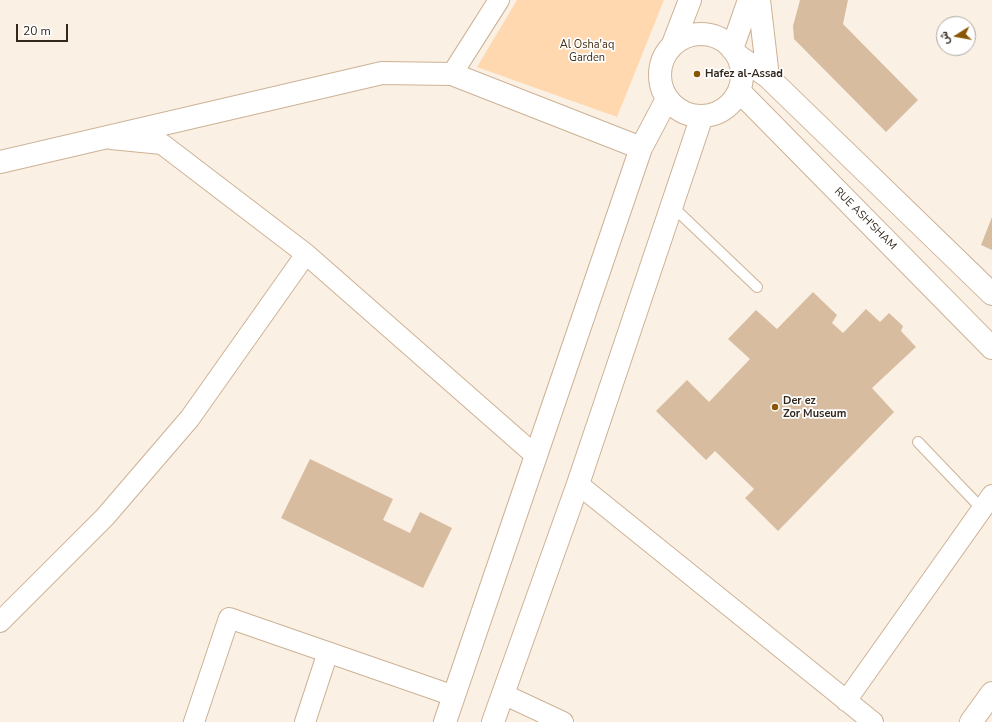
<!DOCTYPE html>
<meta charset="utf-8">
<style>
body{margin:0}
#map{position:relative;width:992px;height:722px;overflow:hidden;background:#fbf0e4;font-family:"Nunito Sans",Vazirmatn,sans-serif}
canvas{display:block}
.north{position:absolute;left:936px;top:16px;width:40px;height:40px;box-sizing:border-box;background:#fff;border:1px solid #ada9a5;border-radius:50%;rotate:259deg;font-size:11px;font-weight:700;line-height:16px;text-align:center;color:#33281d}
.north::after{content:'';display:block;margin:auto;width:14px;height:18px;background:#8b5604;clip-path:polygon(50% 0,100% 100%,50% 72%,0 100%)}
.scale{position:absolute;left:16px;top:24px;width:52px;height:18px;box-sizing:border-box;border:2px solid #33281d;border-top:0;padding-left:5px;font-size:12px;line-height:14px;white-space:nowrap;color:#33281d;-webkit-text-stroke:3px #fff;paint-order:stroke}
</style>
<div id="map">
<canvas width="992" height="722"></canvas>
<div class="north">ش</div>
<div class="scale">20 m</div>
</div>
<script>
const ctx = document.querySelector('canvas').getContext('2d');
ctx.lineJoin = 'round';
function fill(path, color) { ctx.fillStyle = color; ctx.fill(path, 'evenodd'); }
const toPath = rows => new Path2D(rows.map(r => 'M' + r).join(''));
function trace(path, color, width, dash) { ctx.strokeStyle = color; ctx.lineWidth = width; ctx.lineCap = dash ? 'butt' : 'round'; ctx.setLineDash(dash || []); ctx.stroke(path); }
function write(font, color, halo, rows, align = 'center') {
  ctx.font = font + ' "Nunito Sans",sans-serif'; ctx.lineWidth = 3.5; ctx.setLineDash([]); ctx.textBaseline = 'middle'; ctx.strokeStyle = halo; ctx.fillStyle = color; for (const [text, x, y, turn = 0] of rows) {
    ctx.save(); ctx.translate(x, y); ctx.rotate((+turn || 0) * Math.PI / 180); ctx.textAlign = isNaN(turn) ? turn : align; if (halo) ctx.strokeText(text, 0, 0); ctx.fillText(text, 0, 0); ctx.restore();
  }
}
fill(toPath([
 [517,0,664,0,617,117,477,67]
]), '#ffd8af');
fill(toPath([
 [800,0,848,0,843,24,918,100,886,132,794,39,793,26],
 [992,217,992,250,981,245],
 [813,292,837,315,832,323,843,333,866,309,880,322,889,313,903,326,901,331,916,347,872,388,894,412,778,531,745,498,754,489,715,451,706,460,656,411,687,380,709,402,750,359,728,339,756,310,777,329],
 [310,459,393,499,383,520,410,533,420,512,452,528,423,588,281,518]
]), '#d7bca0');
const lane = toPath([
 [672,206,757,287],
 [918,442,982,509]
]);
const street = toPath([
 [452,74,499,0],
 [111,139,162,144,306,254,535,455],
 [578,484,873,722],
 [0,622,105,517,190,418,306,254],
 [503,694,563,722],
 [846,701,992,495],
 [194,722,229,618,454,696],
 [305,722,328,652]
]);
const secondary = toPath([
 [759,0,768,77],
 '660 75a41 41 0 1 1 82 0a41 41 0 1 1-82 0Z',
 [673,44,690,0],
 [732,49,749,0],
 [737,55,768,77,992,294],
 [739,91,992,348],
 [0,162,382,73,452,74,641,148],
 [445,722,641,148,667,99],
 [493,722,578,484,702,116],
 [971,722,992,693]
]);
trace(lane, '#cdb295', 12);
trace(street, '#cdb295', 22);
trace(secondary, '#cdb295', 24);
trace(lane, '#fff', 10);
trace(street, '#fff', 20);
trace(secondary, '#fff', 22);
for (const [x, y, r, color] of [
 [697,74,4,"#8b5604"],
 [775,407,4,"#8b5604"]
]) { const dot = new Path2D(); dot.arc(x, y, r, 0, 2 * Math.PI); ctx.fillStyle = color; ctx.fill(dot); trace(dot, '#fff', 1.5); }
write('11px', '#472f13', '#fff', [
 ["Al Osha'aq",587,45],
 ["Garden",587,58]
]);
write('bold 11px', '#33281d', '#fff', [
 ["Hafez al-Assad",705,74],
 ["Der ez",783,401],
 ["Zor Museum",783,414]
], 'left');
write('11px', '#33281d', '#fff', [
 ["RUE ASH'SHAM",865,219,45]
]);
</script>
